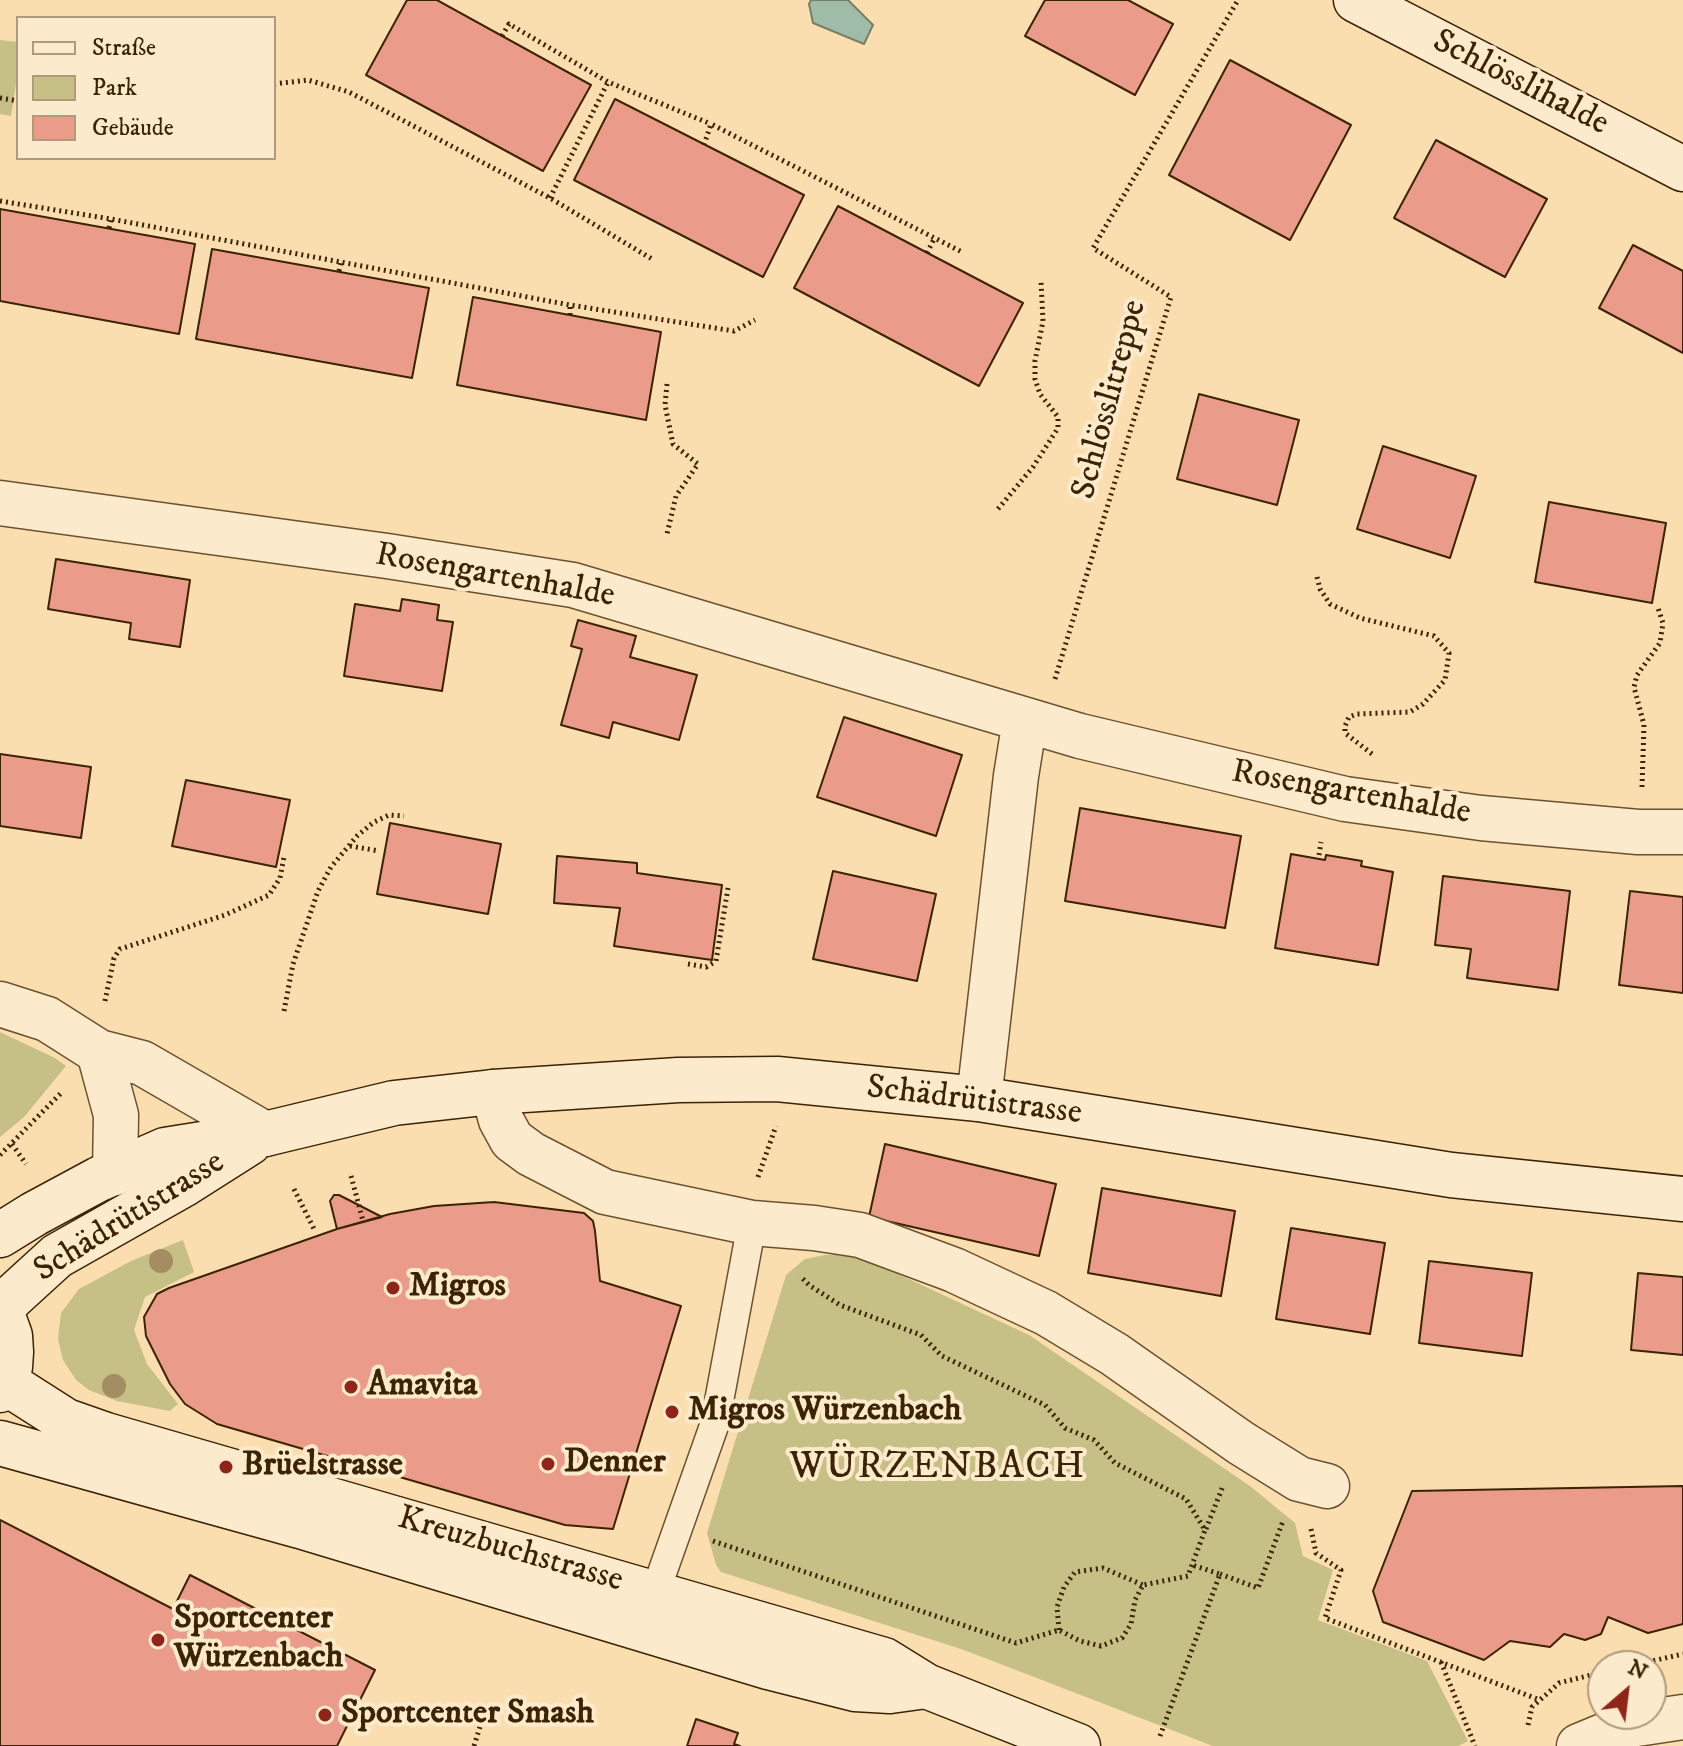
<!DOCTYPE html>
<meta charset="utf-8">
<style>
body{margin:0}
#map{position:relative;width:1683px;height:1746px;overflow:hidden;background:#fbdeb0;font-family:"IM FELL DW Pica",serif}
canvas{display:block}
.legend{position:absolute;left:16px;top:16px;width:260px;height:144px;box-sizing:border-box;background:#fceacc;border:2px solid #af9a7c;margin:0;padding:10px 14px;list-style:none;font-size:24px;color:#3b2304}
.legend li{display:flex;align-items:center;gap:16px;height:40px}
.legend b{width:40px;border:2px solid #af9a7c}
.north{position:absolute;left:1587px;top:1650px;width:80px;height:80px;box-sizing:border-box;background:#fceacc;border:2px solid #af9a7c;border-radius:50%;rotate:28deg;font-size:22px;font-weight:700;line-height:32px;text-align:center;color:#3b2304}
.north::after{content:'';display:block;margin:auto;width:28px;height:36px;background:#8f2418;clip-path:polygon(50% 0,100% 100%,50% 72%,0 100%)}
</style>
<div id="map">
<canvas width="1683" height="1746"></canvas>
<ul class="legend">
<li><b style="height:10px;background:#fceacc"></b>Straße</li>
<li><b style="height:22px;background:#c6bf86"></b>Park</li>
<li><b style="height:22px;background:#ea9b8a"></b>Gebäude</li>
</ul>
<div class="north">N</div>
</div>
<script>
const ctx = document.querySelector('canvas').getContext('2d');
ctx.lineJoin = 'round';
function fill(path, color) { ctx.fillStyle = color; ctx.fill(path, 'evenodd'); }
const toPath = rows => new Path2D(rows.map(r => 'M' + r).join(''));
function trace(path, color, width, dash) { ctx.strokeStyle = color; ctx.lineWidth = width; ctx.lineCap = dash ? 'butt' : 'round'; ctx.setLineDash(dash || []); ctx.stroke(path); }
function write(font, color, halo, rows, align = 'center') {
  ctx.font = font + ' "IM FELL DW Pica",serif'; ctx.lineWidth = 8; ctx.setLineDash([]); ctx.textBaseline = 'middle'; ctx.strokeStyle = halo; ctx.fillStyle = color; for (const [text, x, y, turn = 0] of rows) {
    ctx.save(); ctx.translate(x, y); ctx.rotate((+turn || 0) * Math.PI / 180); ctx.textAlign = isNaN(turn) ? turn : align; if (halo) ctx.strokeText(text, 0, 0); ctx.fillText(text, 0, 0); ctx.restore();
  }
}
fill(toPath([
 [0,40,18,42,18,71,11,116,0,114],
 [0,1032,55,1058,66,1066,24,1117,0,1137],
 [183,1240,194,1272,145,1297,134,1330,147,1364,178,1404,170,1411,117,1401,89,1390,76,1380,63,1360,58,1339,61,1313,79,1289,131,1261],
 [825,1255,844,1255,868,1260,1029,1335,1250,1486,1295,1523,1303,1556,1333,1570,1318,1620,1427,1661,1468,1741,1458,1746,1213,1746,964,1650,721,1572,716,1565,707,1533,786,1275,805,1259]
]), '#c6bf86');
const water = toPath([
 [811,0,848,0,873,25,864,44,813,23,809,4,811,0]
]);
fill(water, '#9fbca9');
trace(water, '#777f67', 2);
const building = toPath([
 [407,0,437,0,591,85,543,171,366,75,407,0],
 [1045,0,1128,0,1173,24,1135,95,1025,36,1045,0],
 [1230,60,1351,125,1290,240,1169,175,1230,60],
 [615,99,804,195,763,277,574,180,615,99],
 [1436,140,1547,199,1505,277,1394,218,1436,140],
 [838,206,1023,303,979,386,794,288,838,206],
 [0,209,195,244,179,334,0,301,0,209],
 [1633,245,1683,271,1683,353,1599,308,1633,245],
 [212,249,429,288,412,378,196,339,212,249],
 [473,297,661,332,646,420,457,385,473,297],
 [1199,394,1299,420,1277,505,1177,479,1199,394],
 [1383,446,1476,476,1450,558,1357,529,1383,446],
 [1549,502,1666,523,1652,603,1535,582,1549,502],
 [56,559,190,580,180,647,129,639,131,623,48,609,56,559],
 [402,599,439,605,437,620,453,622,442,691,344,676,355,604,400,611,402,599],
 [578,620,636,636,630,657,697,675,679,740,613,722,609,738,561,725,582,649,571,646,578,620],
 [844,717,962,755,936,836,817,797,844,717],
 [0,754,91,767,81,838,0,826,0,754],
 [186,780,290,800,276,867,172,846,186,780],
 [1080,808,1241,836,1225,928,1065,901,1080,808],
 [390,823,501,844,488,914,377,894,390,823],
 [1291,854,1325,860,1326,855,1362,861,1361,866,1393,872,1378,965,1275,948,1291,854],
 [557,856,637,863,637,873,722,885,712,960,614,946,620,908,554,903,557,856],
 [833,871,936,894,917,981,813,959,833,871],
 [1443,876,1570,891,1558,990,1467,978,1471,949,1435,945,1443,876],
 [1630,891,1683,897,1683,993,1619,985,1630,891],
 [885,1144,1056,1184,1039,1256,869,1217,885,1144],
 [1102,1188,1235,1211,1221,1296,1088,1273,1102,1188],
 [334,1195,339,1195,382,1217,337,1229,330,1201,334,1195],
 [494,1202,584,1213,593,1221,595,1231,600,1281,681,1306,613,1529,565,1525,217,1424,185,1404,170,1384,146,1336,144,1317,157,1294,169,1288,337,1229,390,1214,434,1206,494,1202],
 [1291,1228,1385,1243,1370,1334,1276,1319,1291,1228],
 [1429,1261,1532,1273,1522,1356,1419,1343,1429,1261],
 [1638,1273,1683,1277,1683,1355,1631,1350,1638,1273],
 [1683,1486,1683,1624,1648,1633,1608,1617,1601,1634,1585,1640,1564,1634,1550,1647,1510,1641,1484,1660,1383,1622,1373,1591,1412,1491,1683,1486],
 [0,1520,173,1609,190,1575,375,1670,337,1746,0,1746,0,1520],
 [696,1719,738,1733,734,1744,740,1746,687,1746,696,1719]
]);
fill(building, '#ea9b8a');
trace(building, '#3b2304', 2);
const lane = toPath([
 [650,1607,715,1423,752,1223]
]);
const street = toPath([
 [0,503,387,556,573,585,1080,736,1345,799,1481,818,1638,832,1683,832],
 [0,1004,47,1019,99,1052,142,1063,265,1134],
 [99,1052,116,1115,115,1173],
 [493,1092,501,1120,512,1140,531,1154,605,1192,752,1223,814,1228,860,1235,954,1270,1046,1313,1114,1354,1241,1443,1299,1479,1327,1486],
 [979,1099,1016,776,1025,720],
 [1579,1746,1630,1725,1683,1717]
]);
const secondary = toPath([
 [1356,0,1683,169],
 [0,1235,34,1214,99,1179,165,1150,265,1134,394,1103,493,1092,678,1080,777,1079,979,1099,1451,1175,1683,1199],
 [0,1308,57,1256,186,1183,249,1143],
 [0,1308,10,1336,11,1352,10,1367,0,1390],
 [5,1382,66,1421,106,1435,884,1660,926,1686,1078,1746],
 [0,1443,300,1526,768,1667,855,1689,890,1691,926,1686]
]);
trace(lane, '#6b522f', 31);
trace(street, '#6b522f', 47);
trace(secondary, '#3b2304', 47);
trace(toPath([
 [502,36,509,24,608,82,711,124],
 [274,84,308,80,349,92,550,198,652,259],
 [0,98,18,101],
 [704,145,711,124,962,252],
 [550,198,608,82],
 [0,201,111,219,570,305,734,331,755,320],
 [109,228,111,219],
 [927,253,934,239],
 [339,271,341,262],
 [570,315,570,305],
 [667,384,665,405,673,444,698,464,676,496,667,534],
 [998,509,1033,467,1058,428,1058,417,1040,394,1035,379,1035,361,1043,321,1041,281],
 [1317,577,1320,589,1330,604,1360,618,1434,636,1449,653,1445,680,1423,704,1410,712,1357,714,1349,717,1345,726,1345,733,1372,754],
 [1055,679,1171,297,1093,248,1238,0],
 [1642,787,1644,725,1634,687,1637,675,1660,643,1663,623,1658,608],
 [350,846,379,851],
 [1319,855,1321,842],
 [688,964,706,967,716,961,728,888],
 [105,1001,114,958,120,949,225,915,269,895,280,878,284,857],
 [284,1011,293,964,305,929,318,891,331,867,357,836,374,822,389,815,404,816],
 [12,1144,26,1164],
 [0,1155,61,1093],
 [351,1176,363,1221],
 [758,1177,776,1126],
 [294,1189,314,1229],
 [1206,1529,1223,1486],
 [1311,1529,1316,1553,1341,1570,1325,1618,1540,1700],
 [713,1541,1016,1643,1059,1630,1080,1641,1101,1646,1122,1638,1131,1624,1135,1600,1143,1585,1188,1576,1205,1530,1186,1499,1115,1463,1094,1440,1065,1428,1045,1405,942,1356,921,1335,840,1305,809,1285,800,1276],
 [1220,1574,1258,1588,1283,1521],
 [1059,1630,1057,1607,1064,1587,1075,1572,1103,1568,1143,1585],
 [1441,1662,1475,1746],
 [1630,1666,1683,1654],
 [1528,1725,1532,1707,1559,1683,1603,1672],
 [1160,1736,1220,1574,1192,1565],
 [474,1746,484,1714]
]), '#3b2304', 5, [2, 4]);
trace(lane, '#fceacc', 28);
trace(street, '#fceacc', 44);
trace(secondary, '#fceacc', 44);
ctx.fillStyle = '#a58d63';
for (const [x, y] of [
 [161,1261],
 [114,1386]
]) { ctx.beginPath(); ctx.arc(x, y, 12, 0, 2 * Math.PI); ctx.fill(); }
for (const [x, y, r, color] of [
 [393,1288,8,"#8f2418"],
 [351,1387,8,"#8f2418"],
 [672,1412,8,"#8f2418"],
 [548,1464,8,"#8f2418"],
 [226,1467,8,"#8f2418"],
 [158,1640,8,"#8f2418"],
 [325,1715,8,"#8f2418"]
]) { const dot = new Path2D(); dot.arc(x, y, r, 0, 2 * Math.PI); ctx.fillStyle = color; ctx.fill(dot); trace(dot, '#fceacc', 3); }
write('34px', '#3b2304', '#fceacc', [
 ["Schlösslihalde",1520,84,27],
 ["Schlösslitreppe",1111,400,-75],
 ["Rosengartenhalde",495,577,10],
 ["Rosengartenhalde",1351,794,10],
 ["Schädrütistrasse",974,1102,7],
 ["Schädrütistrasse",130,1218,-32],
 ["Kreuzbuchstrasse",510,1551,16]
]);
write('bold 34px', '#3b2304', '#fceacc', [
 ["Migros",409,1288],
 ["Amavita",367,1387],
 ["Migros Würzenbach",688,1412],
 ["Denner",564,1464],
 ["Brüelstrasse",242,1467],
 ["Sportcenter",174,1620],
 ["Würzenbach",174,1659],
 ["Sportcenter Smash",341,1715]
], 'left');
ctx.letterSpacing = '2px';
write('38px', '#3b2304', '#fceacc', [
 ["WÜRZENBACH",938,1469]
]);
ctx.letterSpacing = '0px';
</script>
